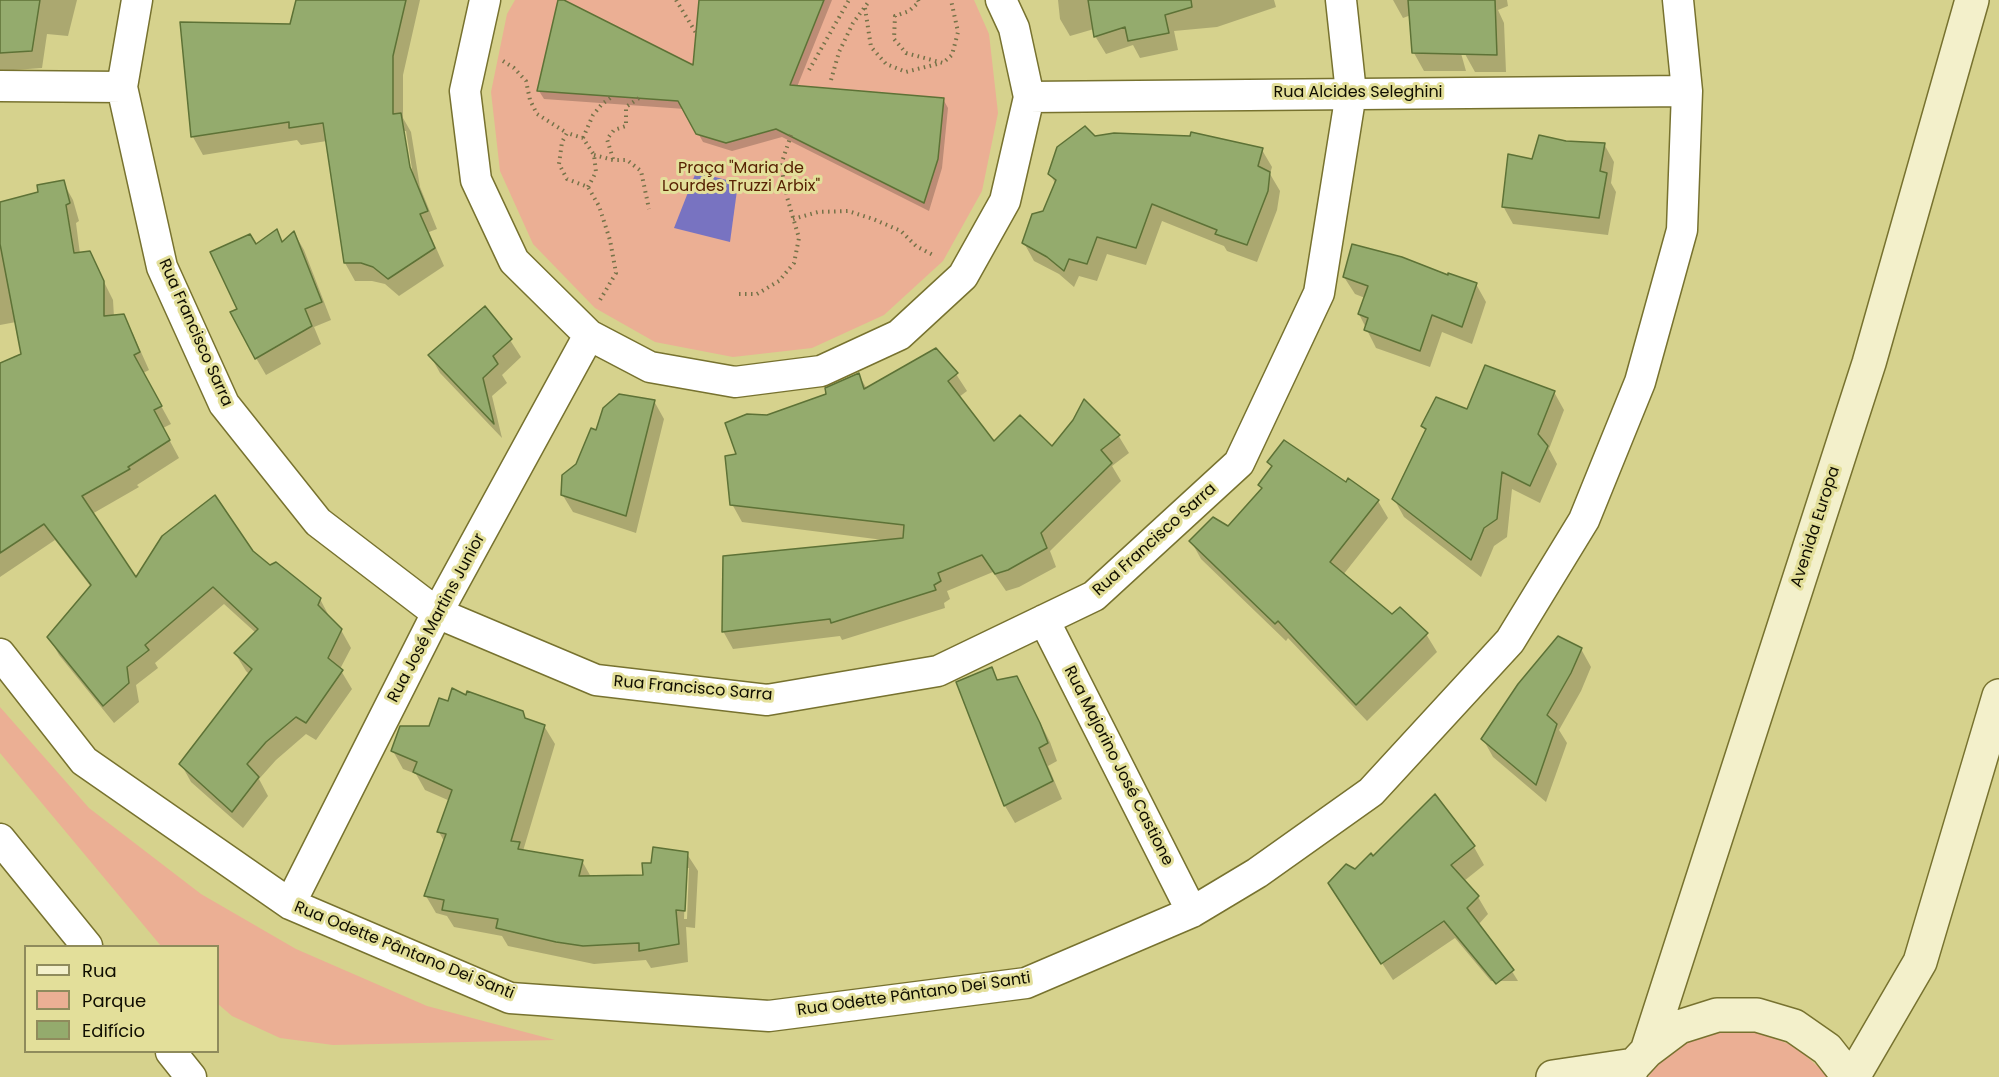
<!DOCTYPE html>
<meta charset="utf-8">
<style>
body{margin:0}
#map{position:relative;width:1999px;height:1077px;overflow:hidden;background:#d6d28d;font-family:Poppins,sans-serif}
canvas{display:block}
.legend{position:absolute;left:24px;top:945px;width:195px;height:108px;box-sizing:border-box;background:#e3df9a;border:2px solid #8f8b5c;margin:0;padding:8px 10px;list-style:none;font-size:18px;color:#100e00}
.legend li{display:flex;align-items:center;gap:12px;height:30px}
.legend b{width:30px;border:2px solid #8f8b5c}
</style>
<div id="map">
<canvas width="1999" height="1077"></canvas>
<ul class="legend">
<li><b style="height:8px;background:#f3f0cb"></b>Rua</li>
<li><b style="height:16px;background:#ebaf94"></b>Parque</li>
<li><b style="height:16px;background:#94ab6d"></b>Edifício</li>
</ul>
</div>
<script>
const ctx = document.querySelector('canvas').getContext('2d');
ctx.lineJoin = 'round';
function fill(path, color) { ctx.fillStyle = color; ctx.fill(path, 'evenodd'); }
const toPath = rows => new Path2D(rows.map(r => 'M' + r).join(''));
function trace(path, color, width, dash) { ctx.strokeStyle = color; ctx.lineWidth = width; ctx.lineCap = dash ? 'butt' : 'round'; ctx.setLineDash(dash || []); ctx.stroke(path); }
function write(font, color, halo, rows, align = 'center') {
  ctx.font = font + ' Poppins,sans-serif'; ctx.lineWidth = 6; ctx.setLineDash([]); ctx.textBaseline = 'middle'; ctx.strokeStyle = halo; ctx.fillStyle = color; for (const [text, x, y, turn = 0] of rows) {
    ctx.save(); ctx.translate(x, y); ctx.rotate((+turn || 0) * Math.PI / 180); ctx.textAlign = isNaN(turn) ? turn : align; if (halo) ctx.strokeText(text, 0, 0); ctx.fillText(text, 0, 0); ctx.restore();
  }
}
fill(toPath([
 [515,0,974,0,989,34,998,113,982,191,943,261,884,315,812,348,733,357,655,342,595,308,533,244,500,171,491,92,507,14],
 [0,707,89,808,201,894,296,949,427,1006,555,1040,333,1045,280,1038,232,1016,218,1004,218,946,161,946,0,753],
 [1725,1031,1762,1033,1796,1047,1824,1072,1827,1077,1648,1077,1659,1063,1689,1041]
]), '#ebaf94');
fill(toPath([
 [696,172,738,183,730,242,674,228]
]), '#7873c1');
fill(toPath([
 [0,0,77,0,68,36,47,34,42,68,0,71],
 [297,0,420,0,403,75,403,118,411,132,420,187,437,229,429,232,444,266,399,296,385,284,372,281,355,281,345,263,327,141,301,145,297,140,203,155,193,137,182,23,292,26],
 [403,131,406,131,413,175,410,175],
 [560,0,694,67,700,0,832,0,797,87,943,99,948,108,942,168,929,211,782,137,732,151,703,142,685,109,544,99,539,91],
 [1058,0,1274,0,1276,7,1217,27,1174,31,1178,50,1140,58,1133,45,1106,54,1095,36,1094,29,1070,36,1060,19],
 [1393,0,1446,0,1466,71,1424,71,1414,53,1411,15,1403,18],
 [1464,0,1507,0,1508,6,1498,10,1504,23,1506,72,1475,72,1465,54],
 [1095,138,1262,150,1272,167,1270,174,1280,191,1277,210,1257,262,1227,251,1224,246,1162,221,1146,265,1107,254,1097,281,1079,276,1074,287,1059,274,1034,261,1024,243,1045,212,1056,185,1050,174],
 [1566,143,1604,144,1614,162,1611,183,1616,192,1608,235,1513,224,1503,206,1533,161],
 [63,182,73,200,79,221,76,223,80,254,89,252,113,300,114,317,123,316,133,334,149,370,143,373,171,424,163,428,179,458,137,485,139,487,92,514,136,580,252,552,270,567,320,599,330,618,341,630,351,648,340,669,352,689,316,740,306,734,276,760,259,779,268,796,243,828,191,782,181,764,250,675,246,671,235,653,256,633,224,604,155,663,158,668,136,685,139,702,114,723,59,655,49,637,91,587,55,540,0,577,0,365,22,355,16,322,0,325,0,203,39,193],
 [276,231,283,243,294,233,304,250,331,320,314,327,321,344,266,375,256,358,239,309,256,246],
 [1344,277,1476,284,1486,302,1472,344,1442,332,1430,367,1376,348,1359,314,1365,298,1355,294],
 [510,340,521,357,502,375,507,383,492,396,502,438,440,373,430,355],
 [858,374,867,389,956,374,967,391,959,397,994,443,1052,448,1118,435,1129,453,1112,466,1121,481,1050,551,1056,567,1019,587,1006,591,993,572,947,591,950,599,944,603,945,608,842,640,840,636,733,649,723,631,891,541,742,522,732,504,737,455,768,416,828,395],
 [1554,392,1564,410,1549,449,1557,464,1540,503,1512,489,1507,537,1494,546,1481,577,1404,517,1394,499,1426,432,1423,426,1468,411],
 [654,401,664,419,636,533,573,512,562,494,597,431],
 [1269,462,1346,484,1378,501,1388,518,1343,575,1392,616,1426,634,1437,652,1367,721,1288,638,1286,641,1201,559,1191,541,1228,528,1262,490,1260,485,1272,468],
 [1581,649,1591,667,1581,691,1559,730,1567,743,1546,802,1493,757,1483,739],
 [991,669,998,681,1026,695,1050,742,1057,761,1048,766,1062,799,1015,823,1005,806,958,683],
 [526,720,544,726,555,744,523,851,582,861,591,877,644,876,653,865,687,854,698,871,695,928,686,927,688,962,651,968,646,960,594,964,508,946,502,936,454,927,447,916,436,913,426,896,445,843,439,832,450,801,425,790,416,774,403,769,393,751,430,728],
 [686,868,689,868,687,919,684,919],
 [1435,797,1474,847,1484,865,1464,881,1478,897,1488,914,1478,925,1508,965,1518,981,1491,981,1455,938,1393,980,1330,884,1355,871,1372,858]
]), '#0003');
const building = toPath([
 [0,0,40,0,32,51,0,53,0,0],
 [296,0,406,0,393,56,393,114,401,113,410,167,428,211,420,214,435,248,388,279,373,267,361,263,344,263,323,123,289,128,289,122,191,137,180,22,290,24,296,0],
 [558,0,564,0,693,65,699,0,824,0,790,85,944,98,938,159,924,203,776,129,726,143,696,134,678,101,537,91,558,0],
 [1088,0,1191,0,1192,7,1165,15,1169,33,1128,41,1125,27,1094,37,1088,0],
 [1408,0,1495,0,1497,55,1412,53,1408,0],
 [1085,126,1095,136,1114,133,1190,136,1191,132,1263,148,1258,166,1270,172,1268,191,1247,245,1215,234,1217,230,1152,204,1136,248,1097,237,1087,264,1069,259,1064,271,1047,257,1022,243,1032,214,1043,211,1056,180,1048,174,1057,147,1085,126],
 [1539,135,1566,141,1605,143,1600,171,1607,173,1599,218,1502,207,1508,154,1532,159,1539,135],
 [64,180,70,203,66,205,74,253,90,251,104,281,104,316,124,314,140,352,134,355,162,406,154,410,170,440,128,467,130,469,82,496,136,577,162,536,215,495,253,551,270,565,276,562,321,598,318,605,342,629,328,658,343,670,306,723,296,717,266,742,247,764,259,777,232,812,179,764,252,669,234,653,258,629,213,587,145,645,149,650,127,667,129,683,103,706,47,637,91,585,44,524,0,553,0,363,21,354,0,244,0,202,38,192,37,185,64,180],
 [277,229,282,242,294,231,322,302,305,309,312,326,255,359,230,312,237,309,210,252,250,234,256,244,277,229],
 [1352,244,1402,257,1448,275,1448,273,1477,283,1462,327,1432,315,1420,351,1364,330,1368,318,1358,314,1368,286,1343,277,1352,244],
 [485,306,512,339,493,356,498,364,483,378,494,424,428,355,485,306],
 [936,348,958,373,948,381,994,441,1020,415,1052,446,1073,420,1084,399,1120,435,1101,450,1112,463,1041,533,1047,548,1008,570,995,574,982,555,938,573,941,581,934,585,936,590,831,623,830,619,722,632,723,556,903,538,904,525,730,505,725,456,736,454,725,423,747,414,767,415,826,394,825,388,859,373,864,389,936,348],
 [1485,365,1555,391,1538,434,1548,446,1530,486,1502,472,1497,519,1484,528,1471,560,1392,499,1426,429,1421,426,1436,397,1467,409,1485,365],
 [619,394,655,400,626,516,561,495,562,475,576,464,591,428,596,430,603,408,619,394],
 [1284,440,1346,482,1348,478,1379,500,1330,562,1392,614,1400,607,1428,633,1356,705,1278,621,1275,624,1189,541,1213,517,1228,526,1262,488,1258,485,1272,466,1267,462,1284,440],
 [1558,636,1582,648,1571,673,1547,715,1557,724,1536,785,1481,739,1518,684,1558,636],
 [992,667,997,680,1017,676,1040,723,1048,743,1039,748,1053,781,1004,806,956,682,992,667],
 [452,688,466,695,467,691,523,711,525,718,545,725,511,841,520,842,518,849,583,860,579,876,643,875,642,863,651,863,653,847,688,852,685,911,676,910,679,944,639,951,639,943,583,946,556,942,496,928,498,919,442,910,444,900,424,896,446,834,437,832,452,790,413,772,417,762,391,751,400,726,429,726,439,698,448,701,452,688],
 [1435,794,1475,846,1451,865,1479,896,1467,908,1514,970,1496,984,1444,921,1381,964,1328,883,1346,864,1355,869,1371,853,1373,856,1435,794]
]);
fill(building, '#94ab6d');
trace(building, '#5d7236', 1.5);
const street = toPath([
 [137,0,122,87,162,267,224,404,318,522,437,613,596,680,767,700,938,671,1094,596,1239,463,1319,293,1351,93,1341,0],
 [485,0,465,91,476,180,514,261,589,335,650,367,735,382,821,371,899,335,963,276,1005,201,1029,97,1014,28,1001,0],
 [0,86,122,87],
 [1029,97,1687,91],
 [1044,620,1192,912],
 [0,654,84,761,290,904,510,998,769,1016,1026,983,1192,912,1257,873,1371,792,1510,641,1584,520,1640,382,1682,230,1687,91,1678,0],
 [0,839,87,946],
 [290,904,437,613,589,335],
 [171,1052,191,1077]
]);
const secondary = toPath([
 [1647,1051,1869,363,1972,0],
 [1553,1077,1634,1065],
 [1627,1077,1634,1065,1647,1051,1679,1027,1717,1015,1757,1015,1794,1026,1827,1049,1849,1077],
 [1853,1077,1920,962,1999,696]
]);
trace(street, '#77722f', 33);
trace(secondary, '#77722f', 36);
trace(toPath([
 [676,0,696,33],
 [918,0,919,2,909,11,895,16,894,39,906,53,943,63,952,55,958,32,951,0],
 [865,8,871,47,886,64,906,72,941,63],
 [503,61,514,68,526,81,530,100,537,114,567,133],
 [809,70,849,0],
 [831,80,839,52,853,23,870,0],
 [583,138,593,115,602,104,613,96],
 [594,155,613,160,627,160,641,171,649,209],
 [613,159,607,139,614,130,626,126,626,107,639,98],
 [588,187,596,172,594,155,583,138,567,133,562,142,559,164,567,179,588,187,599,206,610,240,616,273,600,300],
 [793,219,818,212,848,211,873,219,901,231,916,246,935,256],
 [739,294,757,294,779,281,794,263,799,238,787,197,781,165,791,135]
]), '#757248', 4, [1.5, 4.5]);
trace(street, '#fff', 30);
trace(secondary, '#f3f0cb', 33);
write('16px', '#100e00', '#e3df9a', [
 ["Rua Alcides Seleghini",1358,93],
 ["Rua Francisco Sarra",195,333,66],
 ["Avenida Europa",1816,527,-72],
 ["Rua Francisco Sarra",1155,540,-42],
 ["Rua José Martins Junior",437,618,-62],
 ["Rua Francisco Sarra",693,689,5],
 ["Rua Majorino José Castione",1118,766,63],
 ["Rua Odette Pântano Dei Santi",404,951,22],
 ["Rua Odette Pântano Dei Santi",914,995,-8]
]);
write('16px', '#582204', '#e3df9a', [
 ["Praça \"Maria de",741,169],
 ["Lourdes Truzzi Arbix\"",741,187]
]);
</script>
